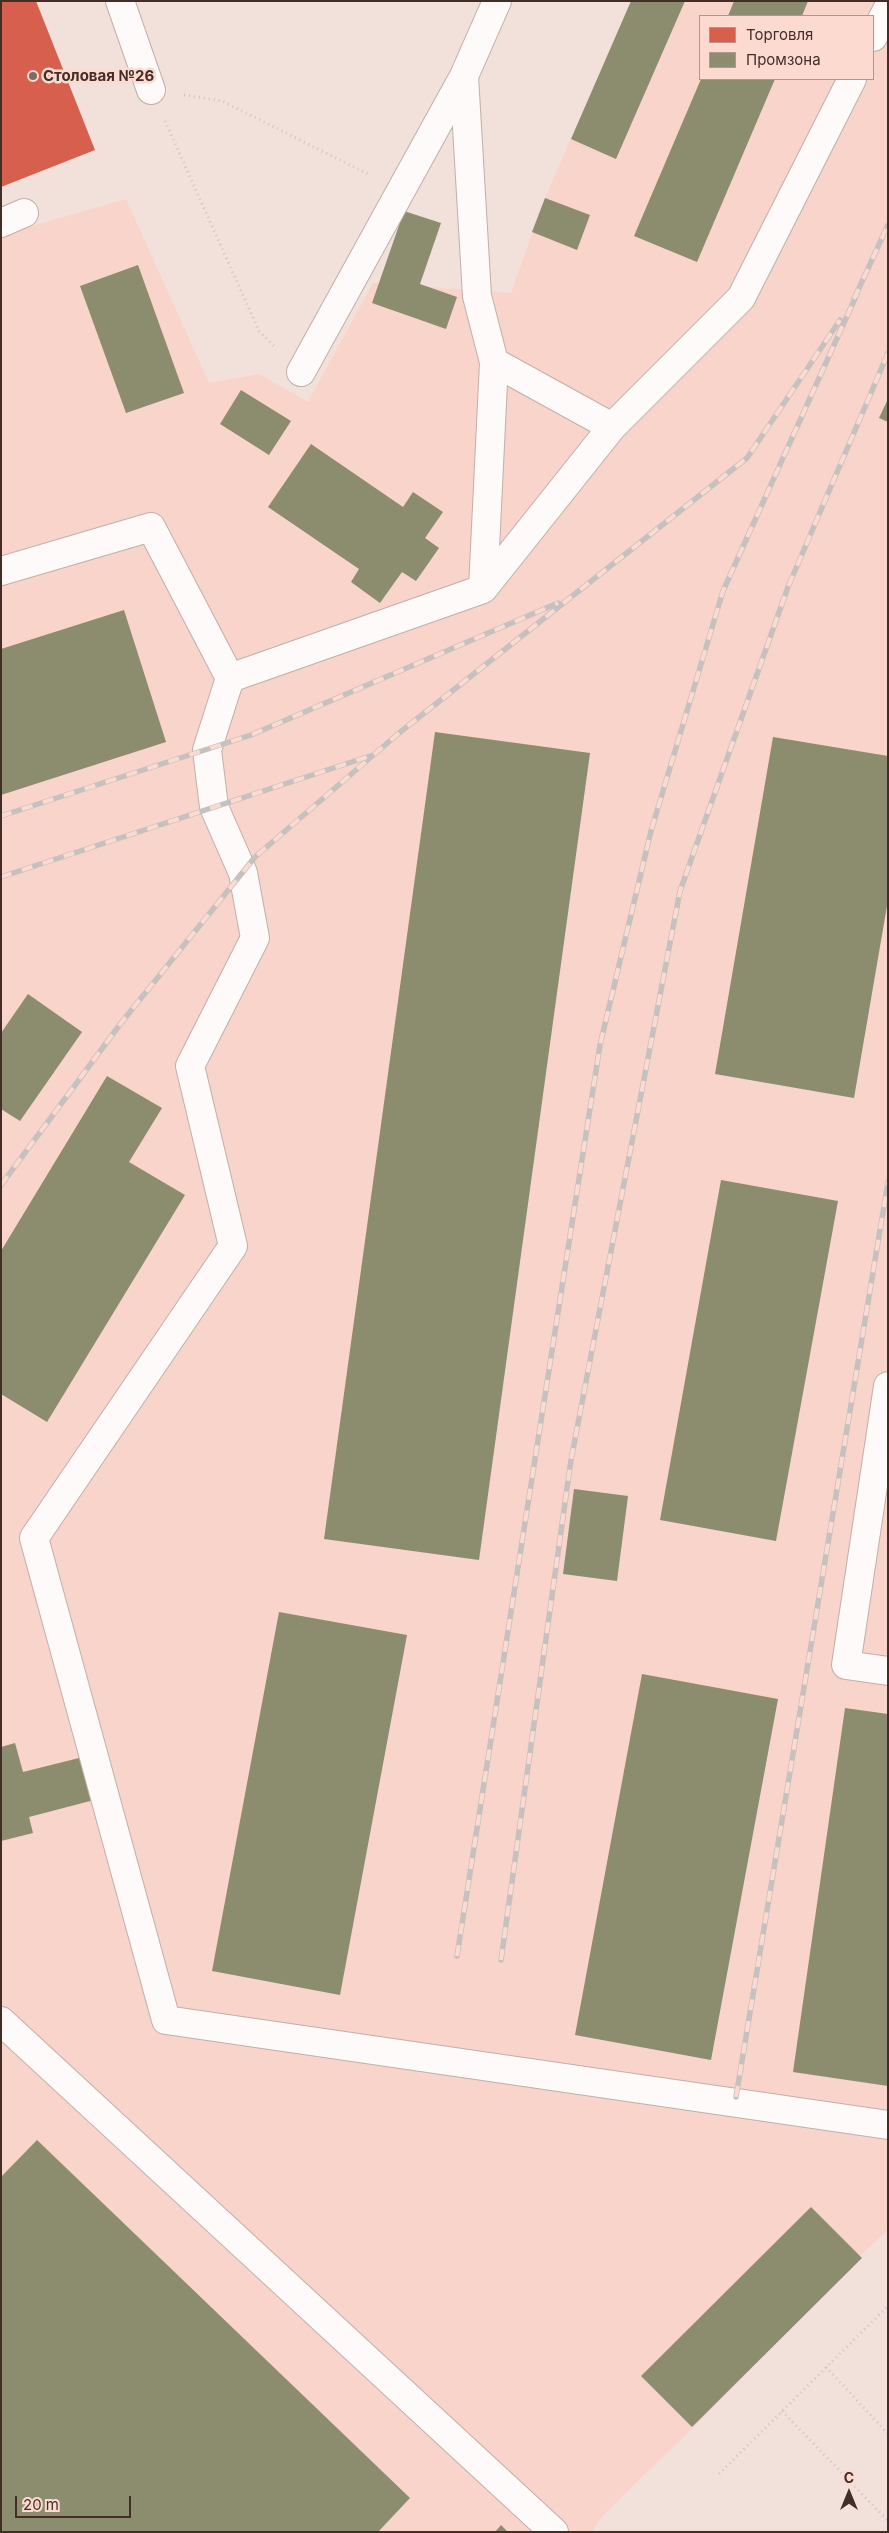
<!DOCTYPE html>
<meta charset="utf-8">
<style>
body{margin:0}
#map{position:relative;width:889px;height:2533px;overflow:hidden;background:#f2e0da;font-family:Inter,sans-serif}
canvas{display:block}
.frame{position:absolute;inset:0;border:2px solid #422d27;pointer-events:none}
.legend{position:absolute;left:699px;top:15px;width:175px;height:65px;box-sizing:border-box;background:#fcdad0;border:1px solid #b2958c;margin:0;padding:6px 9px;list-style:none;font-size:15px;color:#422d27}
.legend li{display:flex;align-items:center;gap:10px;height:25px}
.legend b{width:25px;border:1px solid #b2958c}
.north{position:absolute;left:824px;top:2468px;width:50px;height:50px;-webkit-text-stroke:4px #fcdad0;paint-order:stroke;rotate:0deg;font-size:14px;font-weight:700;line-height:20px;text-align:center;color:#422d27}
.north::after{content:'';display:block;margin:auto;width:18px;height:22px;background:#422d27;clip-path:polygon(50% 0,100% 100%,50% 72%,0 100%)}
.scale{position:absolute;left:15px;top:2496px;width:116px;height:22px;box-sizing:border-box;border:2px solid #422d27;border-top:0;padding-left:6px;font-size:15px;line-height:18px;white-space:nowrap;color:#422d27;-webkit-text-stroke:4px #fcdad0;paint-order:stroke}
</style>
<div id="map">
<canvas width="889" height="2533"></canvas>
<div class="frame"></div>
<ul class="legend">
<li><b style="height:14px;background:#d6604d"></b>Торговля</li>
<li><b style="height:14px;background:#8c8c6e"></b>Промзона</li>
</ul>
<div class="north">С</div>
<div class="scale">20 m</div>
</div>
<script>
const ctx = document.querySelector('canvas').getContext('2d');
ctx.lineJoin = 'round';
function fill(path, color) { ctx.fillStyle = color; ctx.fill(path, 'evenodd'); }
const toPath = rows => new Path2D(rows.map(r => 'M' + r).join(''));
function trace(path, color, width, dash) { ctx.strokeStyle = color; ctx.lineWidth = width; ctx.lineCap = dash ? 'butt' : 'round'; ctx.setLineDash(dash || []); ctx.stroke(path); }
function write(font, color, halo, rows, align = 'center') {
  ctx.font = font + ' Inter,sans-serif'; ctx.lineWidth = 5; ctx.setLineDash([]); ctx.textBaseline = 'middle'; ctx.strokeStyle = halo; ctx.fillStyle = color; for (const [text, x, y, turn = 0] of rows) {
    ctx.save(); ctx.translate(x, y); ctx.rotate((+turn || 0) * Math.PI / 180); ctx.textAlign = isNaN(turn) ? turn : align; if (halo) ctx.strokeText(text, 0, 0); ctx.fillText(text, 0, 0); ctx.restore();
  }
}
fill(toPath([
 [631,1,888,1,888,2230,865,2251,693,2428,607,2511,591,2532,1,2532,1,235,126,199,209,383,259,374,308,402,373,283,511,293,545,198],
 [700,16,873,16,873,79,700,79]
]), '#f9d4ca');
fill(toPath([
 [1,1,36,1,95,150,1,187]
]), '#d6604d');
fill(toPath([
 [631,1,685,1,616,159,571,139],
 [734,1,808,1,802,16,728,16],
 [701,79,775,79,697,262,634,236],
 [545,198,590,215,577,250,532,232],
 [404,211,441,223,420,284,457,297,446,329,372,303],
 [138,265,184,393,126,413,80,286],
 [241,390,291,421,269,455,220,424],
 [888,399,888,422,879,418],
 [311,444,403,507,413,492,443,512,425,538,439,548,416,581,402,572,380,603,351,582,359,569,268,507],
 [124,610,166,742,1,795,1,649],
 [435,732,590,753,479,1560,324,1539],
 [773,737,888,756,888,900,854,1098,715,1074],
 [28,994,82,1032,20,1121,1,1109,1,1033],
 [107,1076,162,1108,129,1162,185,1195,47,1422,1,1394,1,1251],
 [721,1180,838,1201,776,1541,660,1520],
 [574,1489,628,1496,617,1581,563,1574],
 [279,1612,407,1635,340,1995,212,1971],
 [642,1674,778,1699,711,2060,575,2035],
 [845,1708,888,1714,888,2086,793,2072],
 [15,1743,23,1772,83,1757,94,1800,29,1817,33,1833,1,1841,1,1747],
 [37,2140,410,2498,378,2532,1,2532,1,2177],
 [811,2207,862,2258,692,2427,641,2376],
 [501,2525,508,2532,495,2532]
]), '#8c8c6e');
const minor = toPath([
 [120,1,151,90],
 [497,1,464,76,477,296,494,362,612,427,741,298,852,79],
 [873,37,888,8],
 [1,223,24,213],
 [301,372,464,76],
 [612,427,483,589,230,678,207,750,214,807,243,873,255,938,190,1066,233,1246,34,1538,166,2020,888,2125],
 [1,571,151,527,230,678],
 [483,589,494,362],
 [888,1386,846,1665,888,1671],
 [1,2021,554,2532]
]);
trace(minor, '#c1afa9', 30);
trace(toPath([
 [184,95,222,101,370,175],
 [165,121,259,331,275,347],
 [826,2367,888,2434],
 [782,2411,888,2521],
 [719,2474,888,2306]
]), '#ccc5c2', 3, [1, 4]);
trace(minor, '#fdfaf9', 28);
const rail = toPath([
 [854,299,888,225],
 [1,816,251,735,558,603],
 [1,877,370,756],
 [1,1185,121,1023,255,857,399,733,747,458,840,320],
 [457,1956,600,1045,651,831,723,591,857,294],
 [501,1960,571,1460,680,891,788,587,888,353],
 [736,2097,888,1182]
]);
trace(rail, '#c6c1bf', 5.5);
trace(rail, '#fcdad0', 4, [11]);
for (const [x, y, r, color] of [
 [33,76,5,"#806c66"]
]) { const dot = new Path2D(); dot.arc(x, y, r, 0, 2 * Math.PI); ctx.fillStyle = color; ctx.fill(dot); trace(dot, '#fcdad0', 2); }
write('bold 15px', '#422d27', '#fcdad0', [
 ["Столовая №26",43,76]
], 'left');
</script>
